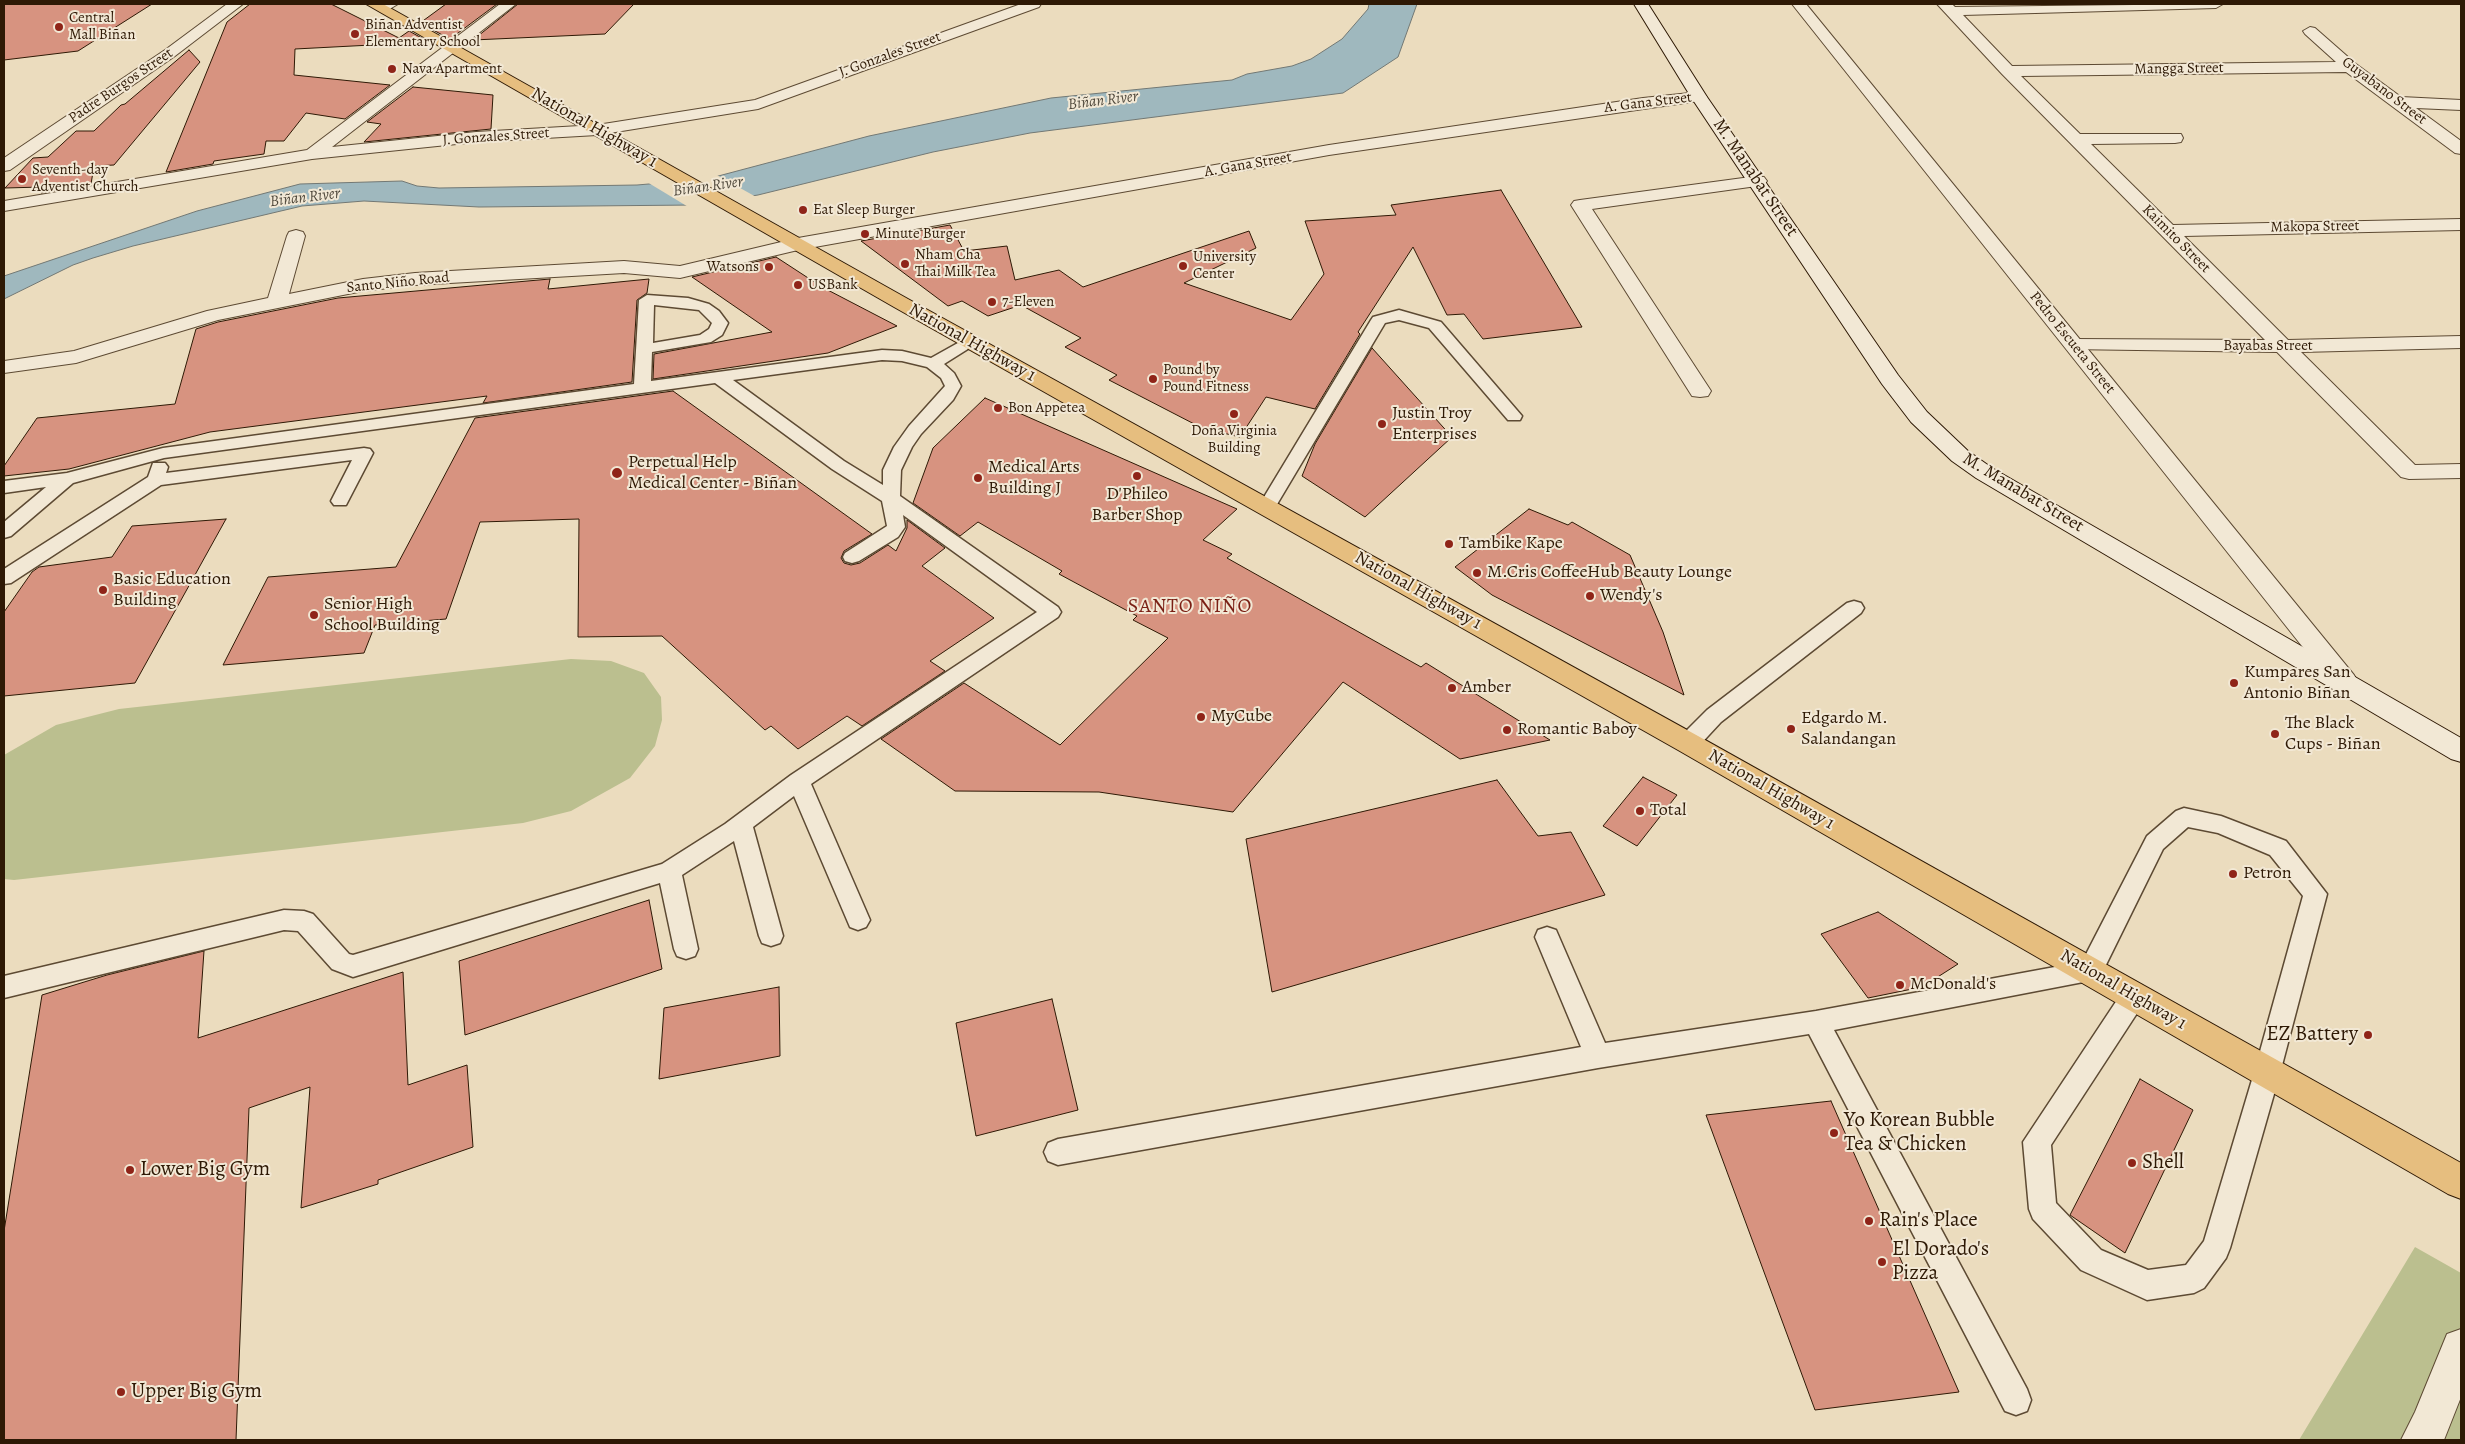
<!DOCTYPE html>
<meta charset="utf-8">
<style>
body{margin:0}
#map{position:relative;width:2465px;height:1444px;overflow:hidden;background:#ebdcbe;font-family:Alegreya,serif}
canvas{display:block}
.frame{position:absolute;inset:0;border:5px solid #2e1905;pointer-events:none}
</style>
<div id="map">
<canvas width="2465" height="1444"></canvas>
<div class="frame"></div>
</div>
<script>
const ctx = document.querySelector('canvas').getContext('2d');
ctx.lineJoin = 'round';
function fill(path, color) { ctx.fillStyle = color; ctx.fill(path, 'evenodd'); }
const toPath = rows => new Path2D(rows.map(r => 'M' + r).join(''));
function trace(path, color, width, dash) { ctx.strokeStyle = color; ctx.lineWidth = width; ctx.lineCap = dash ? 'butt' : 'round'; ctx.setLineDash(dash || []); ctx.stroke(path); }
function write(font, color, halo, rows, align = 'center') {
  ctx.font = font + ' Alegreya,serif'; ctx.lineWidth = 4; ctx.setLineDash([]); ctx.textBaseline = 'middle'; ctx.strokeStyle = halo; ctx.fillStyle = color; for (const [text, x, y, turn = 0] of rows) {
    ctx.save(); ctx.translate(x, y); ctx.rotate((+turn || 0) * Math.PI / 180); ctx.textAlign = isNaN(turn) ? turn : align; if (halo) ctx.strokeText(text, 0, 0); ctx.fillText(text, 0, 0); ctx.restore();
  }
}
fill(toPath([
 [571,659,611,661,644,673,661,697,662,720,655,746,630,778,571,811,523,823,14,880,4,879,4,755,56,725,119,709],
 [2415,1247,2461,1273,2461,1440,2299,1440]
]), '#bbbf8f');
const water = toPath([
 [1369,4,1417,4,1398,57,1343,93,1030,133,933,152,758,195,694,205,479,207,364,201,302,206,133,246,93,258,73,265,4,299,4,276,197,211,300,184,402,181,417,186,439,188,637,185,707,179,869,136,1051,98,1232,80,1247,74,1292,66,1311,59,1342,39,1368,9,1369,4]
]);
fill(water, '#9fb8be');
trace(water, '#727874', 1);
fill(toPath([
 [715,174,758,198,690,208,647,182]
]), '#ebdcbe');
const building = toPath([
 [4,4,152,4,78,51,4,60,4,4],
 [250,4,331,4,399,38,409,31,429,42,295,49,294,75,390,85,345,119,306,113,284,141,266,141,264,154,214,161,213,164,166,172,227,22,250,4],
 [446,4,497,4,450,39,420,23,446,4],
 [518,4,634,4,605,34,473,40,518,4],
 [189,50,200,62,114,165,94,166,91,184,41,193,42,187,5,188,33,158,48,157,76,131,94,131,121,105,125,104,189,50],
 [413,87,493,95,491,129,364,142,381,124,367,122,413,87],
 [1501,190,1582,327,1483,339,1464,314,1447,315,1413,247,1358,332,1360,334,1315,409,1266,397,1240,437,1202,428,1109,380,1117,375,1065,347,1081,338,1021,305,988,316,962,301,948,306,861,241,950,225,964,251,1007,246,1015,280,1059,270,1083,287,1249,231,1256,248,1184,283,1291,320,1324,274,1305,221,1396,215,1391,205,1501,190],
 [776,257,822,287,897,326,828,353,653,379,654,354,772,332,692,277,776,257],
 [550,279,548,289,649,279,647,293,637,300,632,382,483,403,487,396,210,432,69,469,4,476,4,466,37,418,175,404,196,329,218,322,338,298,550,279],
 [1372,348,1452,437,1365,517,1302,476,1315,444,1372,348],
 [673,391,872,534,844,551,841,558,844,563,851,565,860,563,888,545,896,551,907,528,907,520,945,548,922,566,994,618,930,661,945,671,862,726,847,716,798,749,771,726,765,730,662,636,578,637,579,519,480,522,446,619,375,625,364,653,223,665,268,577,396,567,475,418,673,391],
 [985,398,1237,509,1203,540,1232,554,1227,558,1421,667,1426,663,1550,740,1460,759,1343,682,1233,812,1099,792,955,791,881,739,964,683,1060,745,1168,638,1133,620,1137,616,1059,574,1062,571,978,522,960,536,913,503,933,448,985,398],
 [1529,509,1568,525,1572,522,1630,555,1663,632,1684,695,1492,595,1455,567,1529,509],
 [226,519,135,683,4,696,4,612,32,572,39,567,112,557,132,526,226,519],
 [1643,777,1677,795,1637,846,1603,826,1643,777],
 [1497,780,1538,836,1571,832,1605,895,1272,992,1246,839,1497,780],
 [649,900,662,969,465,1035,459,961,649,900],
 [1878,912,1958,964,1922,987,1868,998,1821,934,1878,912],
 [204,951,198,1038,403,972,408,1085,467,1065,473,1147,378,1180,378,1184,301,1208,310,1087,249,1108,236,1440,4,1440,4,1231,42,995,107,975,204,951],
 [779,987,780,1056,659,1079,664,1008,779,987],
 [1052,999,1078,1110,976,1136,956,1023,1052,999],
 [2140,1079,2193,1110,2125,1253,2070,1215,2140,1079],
 [1831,1101,1959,1392,1815,1410,1706,1115,1831,1101]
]);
fill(building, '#d79380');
trace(building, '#2e1905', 1);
const service = toPath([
 [647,295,688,298,709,304,719,311,728,323,722,335,711,342,652,352,651,381,882,350,902,351,931,358,965,339,971,337,979,342,944,364,954,373,961,386,953,400,921,434,912,447,901,470,900,496,1058,607,1061,612,1058,617,811,784,870,920,866,927,858,930,850,927,794,796,753,827,783,936,780,943,771,946,762,943,759,936,734,841,682,875,698,949,695,956,686,959,677,956,674,949,660,883,353,977,332,969,298,931,284,930,4,998,4,976,284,910,304,911,313,914,349,954,353,955,662,864,725,824,791,775,1037,612,903,515,905,527,898,537,859,561,852,563,845,561,843,557,845,553,887,526,882,501,832,469,715,383,164,458,73,483,11,536,4,538,4,522,46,487,4,493,4,481,67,473,163,448,634,384,639,300,647,295],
 [654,305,699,310,712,323,709,329,700,335,653,343,654,305],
 [882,360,902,361,927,367,941,378,945,386,909,426,894,447,883,470,883,485,844,461,733,380,882,360],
 [1399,310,1441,322,1522,416,1520,420,1508,420,1429,328,1399,320,1385,323,1273,511,1261,511,1258,507,1371,320,1373,317,1399,310],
 [364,448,370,449,373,453,346,505,334,505,331,501,352,460,161,485,11,583,4,584,4,569,148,477,153,463,165,463,168,467,166,473,364,448],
 [1854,601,1861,603,1864,608,1861,613,1721,722,1696,749,1688,751,1680,749,1677,743,1680,737,1707,710,1847,603,1854,601],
 [2184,808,2221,816,2286,841,2327,894,2280,1073,2230,1248,2226,1258,2204,1288,2194,1293,2147,1300,2081,1270,2033,1219,2029,1209,2023,1142,2125,988,2134,985,2143,988,2147,996,2143,1004,2051,1145,2056,1203,2101,1250,2148,1270,2186,1265,2204,1241,2254,1073,2303,896,2270,855,2218,833,2188,827,2163,849,2099,979,1834,1030,2027,1389,2031,1400,2027,1411,2016,1415,2005,1411,1809,1034,1598,1068,1058,1165,1048,1161,1044,1152,1048,1143,1058,1139,1581,1047,1535,937,1538,930,1547,927,1556,930,1605,1043,1816,1011,2082,962,2147,836,2176,811,2184,808]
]);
const minor = toPath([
 [227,4,243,4,175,56,10,170,4,171,4,158,165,50,227,4],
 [381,4,398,4,383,13,376,9,381,4],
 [1937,4,1952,4,1955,7,2223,4,2216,8,1963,15,2012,66,2336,62,2305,34,2303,31,2310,27,2315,28,2356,64,2401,97,2461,100,2461,110,2416,108,2461,141,2461,154,2455,153,2346,72,2021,76,2080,134,2181,134,2183,138,2181,142,2175,143,2091,144,2173,225,2461,219,2461,230,2184,236,2288,340,2461,336,2461,348,2301,352,2415,465,2461,464,2461,478,2409,479,2401,477,2277,352,2067,349,2064,345,2067,341,2074,339,2265,340,2002,74,1937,4],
 [1699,92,1707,97,1705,100,1329,155,798,250,680,278,624,273,415,285,363,291,218,320,76,363,4,373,4,361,74,351,207,311,268,298,287,236,289,232,296,230,303,232,305,236,289,294,363,279,415,273,624,261,680,266,798,238,1329,145,1643,98,1699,92],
 [1758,176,1764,177,1767,181,1764,185,1592,209,1711,391,1708,396,1700,397,1692,396,1571,205,1574,201,1580,200,1758,176],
 [2461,1329,2461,1397,2444,1440,2401,1440,2415,1412,2447,1334,2461,1329]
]);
const tertiary = toPath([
 [500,4,516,4,332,147,476,132,597,125,755,100,1021,4,1041,4,1039,7,758,109,597,135,476,142,312,159,4,211,4,201,307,150,500,4],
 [1792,4,1806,4,2354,675,2358,682,2354,689,2345,692,2336,689,1792,4]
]);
const secondary = toPath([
 [1634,4,1648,4,1707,97,1898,375,1927,412,1968,451,1992,468,2461,738,2461,762,2451,759,1976,478,1952,461,1911,422,1882,384,1691,97,1634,4]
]);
const trunk = toPath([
 [366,4,383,4,908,299,1698,736,2461,1163,2461,1199,2448,1194,1678,750,894,307,366,4]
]);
trace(service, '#5d4a33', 3);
trace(minor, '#5d4a33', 2);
trace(tertiary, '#5d4a33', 2);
trace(secondary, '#2e1905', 2);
trace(trunk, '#2e1905', 2);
fill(service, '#f2e8d5');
fill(minor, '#f2e8d5');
fill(tertiary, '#f2e8d5');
fill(secondary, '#f2e8d5');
fill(trunk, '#e6be7f');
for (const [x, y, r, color] of [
 [59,27,5,"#8f2418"],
 [355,34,5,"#8f2418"],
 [392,69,5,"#8f2418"],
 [22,179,5,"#8f2418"],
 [803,210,5,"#8f2418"],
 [865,234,5,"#8f2418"],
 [905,264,5,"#8f2418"],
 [1183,266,5,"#8f2418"],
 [769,267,5,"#8f2418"],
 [798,285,5,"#8f2418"],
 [992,302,5,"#8f2418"],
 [1153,379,5,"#8f2418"],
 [998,408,5,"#8f2418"],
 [1234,414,5,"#8f2418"],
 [1382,424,5,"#8f2418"],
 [617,473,6,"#8f2418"],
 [1137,476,5,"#8f2418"],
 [978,478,5,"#8f2418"],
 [1449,544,5,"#8f2418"],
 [1477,573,5,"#8f2418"],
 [103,590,5,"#8f2418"],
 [1590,596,5,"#8f2418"],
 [314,615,5,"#8f2418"],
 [2234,683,5,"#8f2418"],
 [1452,688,5,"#8f2418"],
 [1201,717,5,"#8f2418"],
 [1791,729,5,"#8f2418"],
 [1507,730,5,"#8f2418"],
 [2275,734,5,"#8f2418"],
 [1640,811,5,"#8f2418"],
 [2233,874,5,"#8f2418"],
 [1900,985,5,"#8f2418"],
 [2368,1035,5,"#8f2418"],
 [1834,1133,5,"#8f2418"],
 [2132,1163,5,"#8f2418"],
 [130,1170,5,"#8f2418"],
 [1869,1221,5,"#8f2418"],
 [1882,1262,5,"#8f2418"],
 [121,1392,5,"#8f2418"]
]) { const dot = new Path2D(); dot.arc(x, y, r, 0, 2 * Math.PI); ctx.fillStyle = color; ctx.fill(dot); trace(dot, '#f2e8d5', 2); }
write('15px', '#2e1905', '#f2e8d5', [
 ["Central",69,18],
 ["Mall Biñan",69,35],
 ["Biñan Adventist",365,25],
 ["Elementary School",365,42],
 ["Nava Apartment",402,69],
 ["Seventh-day",32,170],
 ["Adventist Church",32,187],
 ["Eat Sleep Burger",813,210],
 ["Minute Burger",875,234],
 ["Nham Cha",915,255],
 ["Thai Milk Tea",915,272],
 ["University",1193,257],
 ["Center",1193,274],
 ["Watsons",759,267,"right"],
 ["USBank",808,285],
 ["7-Eleven",1002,302],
 ["Pound by",1163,370],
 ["Pound Fitness",1163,387],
 ["Bon Appetea",1008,408],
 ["Doña Virginia",1234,431,"center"],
 ["Building",1234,448,"center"]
], 'left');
write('15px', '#2e1905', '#f2e8d5', [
 ["J. Gonzales Street",890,55,-20],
 ["Mangga Street",2179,69,-1],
 ["Padre Burgos Street",121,86,-34],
 ["Guyabano Street",2384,91,37],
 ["A. Gana Street",1648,103,-7],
 ["J. Gonzales Street",496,137,-4],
 ["A. Gana Street",1248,165,-10],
 ["Makopa Street",2315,227,-1],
 ["Kaimito Street",2176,239,45],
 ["Santo Niño Road",398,283,-6],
 ["Pedro Escueta Street",2072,343,51],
 ["Bayabas Street",2268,346]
]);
write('italic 16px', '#50493c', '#f2e8d5', [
 ["Biñan River",1103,101,-7],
 ["Biñan River",708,187,-8],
 ["Biñan River",305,198,-7]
]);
write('18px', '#2e1905', '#f2e8d5', [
 ["National Highway 1",594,128,30],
 ["M. Manabat Street",1755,178,56],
 ["National Highway 1",972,343,29],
 ["M. Manabat Street",2023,493,31],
 ["National Highway 1",1418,591,29],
 ["National Highway 1",1771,790,30],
 ["National Highway 1",2123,990,30]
]);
write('18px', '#2e1905', '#f2e8d5', [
 ["Justin Troy",1392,414],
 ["Enterprises",1392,435],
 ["Perpetual Help",628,463],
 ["Medical Center - Biñan",628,484],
 ["Medical Arts",988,468],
 ["Building J",988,489],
 ["D'Phileo",1137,495,"center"],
 ["Barber Shop",1137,516,"center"],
 ["Tambike Kape",1459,544],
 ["M.Cris CoffeeHub Beauty Lounge",1487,573],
 ["Basic Education",113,580],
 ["Building",113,601],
 ["Wendy's",1600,596],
 ["Senior High",324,605],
 ["School Building",324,626],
 ["Kumpares San",2244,673],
 ["Antonio Biñan",2244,694],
 ["Amber",1462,688],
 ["MyCube",1211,717],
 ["Edgardo M.",1801,719],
 ["Salandangan",1801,740],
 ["The Black",2285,724],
 ["Cups - Biñan",2285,745],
 ["Romantic Baboy",1517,730],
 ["Total",1650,811],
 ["Petron",2243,874],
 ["McDonald's",1910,985]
], 'left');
ctx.letterSpacing = '1px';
write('20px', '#7a1f14', '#f2e8d5', [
 ["SANTO NIÑO",1190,607]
]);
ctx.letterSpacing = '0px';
write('21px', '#2e1905', '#f2e8d5', [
 ["EZ Battery",2358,1035,"right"],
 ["Yo Korean Bubble",1844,1121],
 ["Tea & Chicken",1844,1145],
 ["Shell",2142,1163],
 ["Lower Big Gym",140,1170],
 ["Rain's Place",1879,1221],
 ["El Dorado's",1892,1250],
 ["Pizza",1892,1274],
 ["Upper Big Gym",131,1392]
], 'left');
</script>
